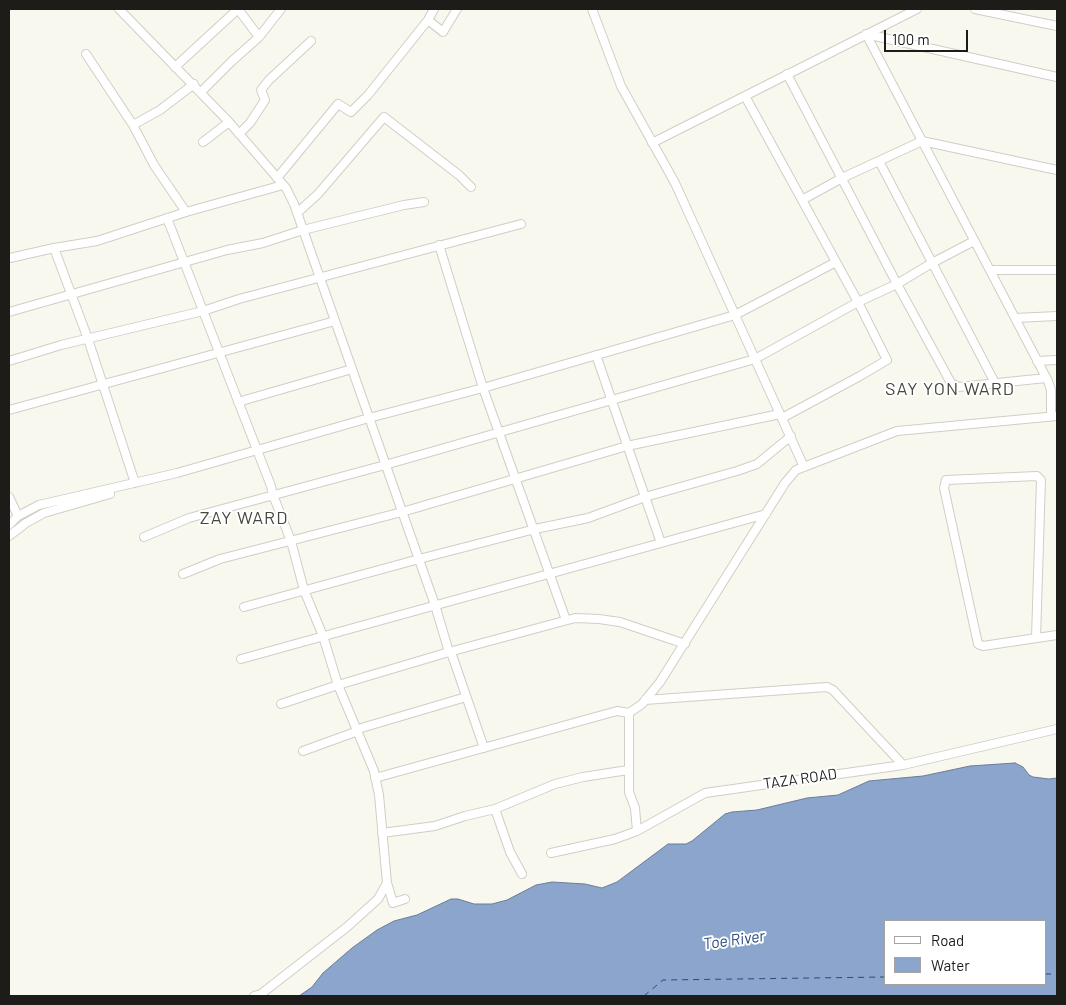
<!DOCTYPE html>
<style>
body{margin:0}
#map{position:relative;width:1066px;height:1005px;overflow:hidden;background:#f9f8ef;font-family:Barlow,sans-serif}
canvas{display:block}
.frame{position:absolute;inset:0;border:10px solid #1d1c19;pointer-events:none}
.legend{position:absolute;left:884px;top:920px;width:162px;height:65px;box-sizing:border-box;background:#fff;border:1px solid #a5a4a3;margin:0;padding:6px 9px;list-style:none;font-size:15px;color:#1d1c19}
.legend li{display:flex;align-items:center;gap:10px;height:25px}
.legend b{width:25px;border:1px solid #a5a4a3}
.scale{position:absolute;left:884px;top:30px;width:84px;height:22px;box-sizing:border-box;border:2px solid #1d1c19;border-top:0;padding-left:6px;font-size:15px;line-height:18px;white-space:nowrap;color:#1d1c19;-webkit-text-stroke:4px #fff;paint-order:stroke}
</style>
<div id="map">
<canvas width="1066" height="1005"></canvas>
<div class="frame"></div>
<ul class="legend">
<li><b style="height:6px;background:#fff"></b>Road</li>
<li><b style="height:14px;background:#8ba5cd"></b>Water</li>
</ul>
<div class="scale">100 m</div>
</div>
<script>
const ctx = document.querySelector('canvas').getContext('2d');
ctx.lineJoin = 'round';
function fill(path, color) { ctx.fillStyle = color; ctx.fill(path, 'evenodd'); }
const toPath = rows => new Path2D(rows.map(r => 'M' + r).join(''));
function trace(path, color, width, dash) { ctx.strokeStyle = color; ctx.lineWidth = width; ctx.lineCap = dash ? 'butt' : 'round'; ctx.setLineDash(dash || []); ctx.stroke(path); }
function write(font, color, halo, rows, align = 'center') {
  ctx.font = font + ' Barlow,sans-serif'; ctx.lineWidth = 4; ctx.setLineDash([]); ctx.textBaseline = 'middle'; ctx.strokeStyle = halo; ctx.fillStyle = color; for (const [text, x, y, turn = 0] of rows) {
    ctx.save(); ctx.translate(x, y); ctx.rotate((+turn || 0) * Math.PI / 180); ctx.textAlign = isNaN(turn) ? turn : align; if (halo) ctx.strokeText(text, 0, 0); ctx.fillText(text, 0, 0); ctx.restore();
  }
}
const water = toPath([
 [1015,763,1023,767,1029,775,1033,777,1049,779,1057,778,1057,996,299,996,312,987,323,973,352,948,377,930,394,921,417,915,451,899,458,899,474,904,492,904,507,900,536,885,552,882,585,884,602,888,617,882,668,844,686,844,692,841,725,814,732,812,757,810,807,798,838,795,869,781,923,776,970,766,1015,763],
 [885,921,1045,921,1045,984,885,984,885,921]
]);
fill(water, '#8ba5cd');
trace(water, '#6a7c97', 1);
trace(toPath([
 [1045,974,1057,974],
 [644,996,663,980,885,977]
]), '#294a7d', 1, [6, 5]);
const minor = toPath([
 [119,9,229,122,286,188,294,204,435,605,449,652,451,652,484,748],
 [238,9,259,37],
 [592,9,621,86,675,183,804,467],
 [975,9,1057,26],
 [428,20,443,32,457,9],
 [86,54,133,125,154,165,186,212],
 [175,67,238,9],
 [787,74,897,284,951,383,959,387,1046,378],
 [201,92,231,62,259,37,281,9],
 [745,96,858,302,887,360,860,376,782,418],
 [133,125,160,110,194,84],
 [239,134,250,123,265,100,261,90,269,80,311,41],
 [203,142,229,122],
 [652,143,917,9],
 [879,161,995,383],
 [277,178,338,104,351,112,368,95,428,20,434,9],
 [802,200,842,178,922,141,1057,170],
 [297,213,318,194,384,117,459,175,471,187],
 [167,218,271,486,273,495,291,541,304,590,323,636,338,685,374,771,379,795,387,883,378,899,347,927,261,994,254,996],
 [439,245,483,388,566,620],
 [54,248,88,339,135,483],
 [10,258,54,248,97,241,186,212,283,185],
 [990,270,1057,270],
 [9,312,227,250,263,243,303,230,404,205,424,202],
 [1015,318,1057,316],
 [596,355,661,543],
 [9,361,61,345,203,311,239,299,521,224],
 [1037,361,1057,360],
 [238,402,352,369],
 [9,410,335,321],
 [1051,416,1051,390,1048,381,866,34,1057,77],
 [9,497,18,516],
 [9,525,18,516,39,505,177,473,369,418,483,388,735,315,836,262],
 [9,536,26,523,44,513,110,494],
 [144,537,189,518,385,465,755,359,858,302,897,284,932,263,974,241],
 [183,574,220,559,402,512,627,446,780,414],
 [244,607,419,559,535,529,588,518,645,497,737,471,757,464,791,436],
 [1036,638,1041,480,1037,476,946,480,944,488,978,644,983,646,1057,635],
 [241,659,766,514],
 [645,700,827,687,833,690,903,765],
 [281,704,338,685,449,652,575,618,599,619,620,622,685,644],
 [629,713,629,792,635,808,637,831],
 [358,729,466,697],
 [303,751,358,731],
 [375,778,617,711,629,713,642,704,660,682,785,483,796,470,897,431,1057,416],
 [495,809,510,852,522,874],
 [382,833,435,826,465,816,495,809,555,784,583,777,628,770],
 [551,853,615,839,637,831,705,793,903,765,1057,729],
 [387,883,393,903,405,899]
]);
trace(minor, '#d0cec5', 10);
trace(minor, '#fff', 8);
write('15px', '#1d1c19', '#fff', [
 ["TAZA ROAD",800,779,-8]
]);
write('italic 16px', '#294a7d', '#fff', [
 ["Toe River",734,940,-8]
]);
ctx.letterSpacing = '1px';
write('18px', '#47463f', '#fff', [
 ["SAY YON WARD",950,389],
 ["ZAY WARD",244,518]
]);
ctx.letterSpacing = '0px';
</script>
